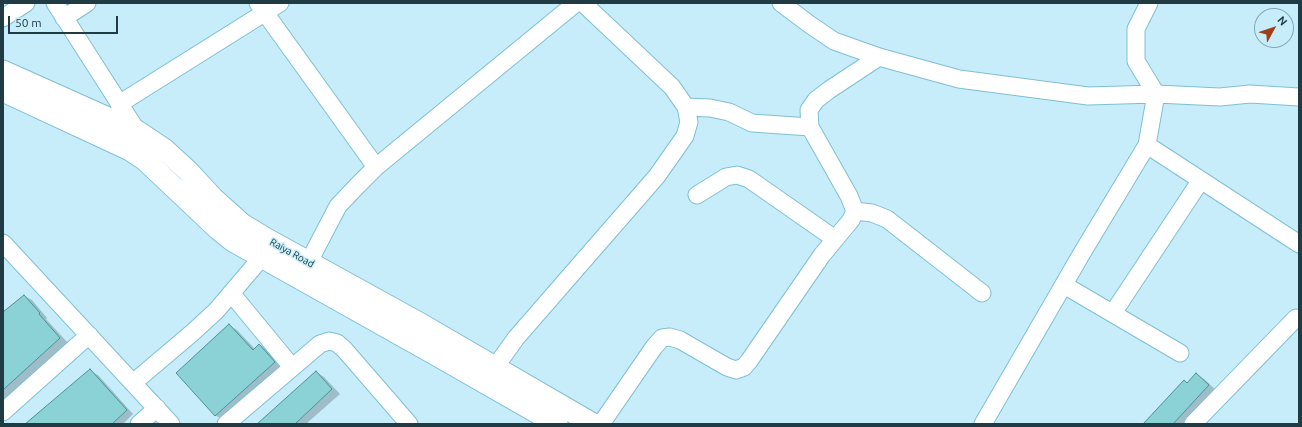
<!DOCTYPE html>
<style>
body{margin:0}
#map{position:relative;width:1302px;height:427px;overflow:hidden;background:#c7edfa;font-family:Ubuntu,sans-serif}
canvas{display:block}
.frame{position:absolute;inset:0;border:4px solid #203b44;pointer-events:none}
.north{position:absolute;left:1254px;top:8px;width:40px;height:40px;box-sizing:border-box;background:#c7edfa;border:1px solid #84a6b1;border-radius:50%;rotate:50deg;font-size:11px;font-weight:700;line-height:16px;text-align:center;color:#203b44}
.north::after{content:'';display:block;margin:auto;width:14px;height:18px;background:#a33d14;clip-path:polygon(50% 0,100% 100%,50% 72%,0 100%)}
.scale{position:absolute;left:8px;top:16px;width:110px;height:18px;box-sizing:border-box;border:2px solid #203b44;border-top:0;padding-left:5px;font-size:12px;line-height:14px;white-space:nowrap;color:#203b44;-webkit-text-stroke:3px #c7edfa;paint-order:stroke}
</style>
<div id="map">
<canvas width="1302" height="427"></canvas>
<div class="frame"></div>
<div class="north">N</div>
<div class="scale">50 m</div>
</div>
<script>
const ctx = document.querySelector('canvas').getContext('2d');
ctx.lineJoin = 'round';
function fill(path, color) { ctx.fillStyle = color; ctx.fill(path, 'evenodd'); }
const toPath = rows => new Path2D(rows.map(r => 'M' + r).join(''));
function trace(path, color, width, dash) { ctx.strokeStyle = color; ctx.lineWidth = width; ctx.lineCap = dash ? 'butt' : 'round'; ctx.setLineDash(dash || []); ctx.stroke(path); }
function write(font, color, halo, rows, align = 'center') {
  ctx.font = font + ' Ubuntu,sans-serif'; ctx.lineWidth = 3; ctx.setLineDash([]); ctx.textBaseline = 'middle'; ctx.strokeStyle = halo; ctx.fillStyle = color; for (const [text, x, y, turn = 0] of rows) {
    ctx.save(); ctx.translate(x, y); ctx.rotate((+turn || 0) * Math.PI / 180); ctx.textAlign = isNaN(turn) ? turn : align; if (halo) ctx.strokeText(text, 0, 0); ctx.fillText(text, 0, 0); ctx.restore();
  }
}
fill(toPath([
 [24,296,32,300,47,318,46,319,68,343,3,402,3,313],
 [229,325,237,330,255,349,260,345,267,349,282,366,223,420,215,415],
 [90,371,98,375,133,414,123,424,27,424],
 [316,372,324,377,340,394,306,424,257,424],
 [1196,374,1204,379,1216,390,1185,424,1145,424,1184,381,1188,383]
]), '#0003');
const building = toPath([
 [24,295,40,313,39,314,60,338,3,390,3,312,24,295],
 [229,324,253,350,259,344,275,362,215,416,176,373,229,324],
 [90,369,127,410,112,424,25,424,90,369],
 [316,371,332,389,295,424,257,424,316,371],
 [1196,373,1209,385,1173,424,1143,424,1184,380,1187,383,1196,373]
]);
fill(building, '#8ad2d6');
trace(building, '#4a9195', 1);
const minor = toPath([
 [55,3,137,131],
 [258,3,376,167],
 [781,3,809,24,834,41,879,57,959,79,1088,96,1156,94,1220,97,1250,94,1299,97],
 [3,18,26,3],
 [64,18,87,3],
 [119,104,280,3],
 [686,107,710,108,729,112,752,123,810,127],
 [1147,145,1299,244],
 [697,195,726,177,737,175,749,179,835,239],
 [855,211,872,213,887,219,982,293],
 [3,243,171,424],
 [303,273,338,206,357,186,376,167,576,3],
 [1064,285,1180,353],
 [231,293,292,367],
 [1113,313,1201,180],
 [496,366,516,338,657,176,685,136,689,122,686,107,672,87,583,3],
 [133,383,192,333,216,311,262,257],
 [3,412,89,335],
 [139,424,157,408],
 [226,424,320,344,329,341,337,343,344,349,409,424],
 [601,424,654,347,662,338,670,337,680,340,727,367,736,370,744,367,749,361,822,255,851,220,855,211,849,196,810,127,809,110,816,100,829,90,879,57],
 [983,424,1082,253,1147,145,1156,94,1136,61,1136,29,1149,3],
 [1193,424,1296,318]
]);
const tertiary = toPath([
 [3,71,137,131,164,149,188,171,213,198,242,224,265,238,419,323,593,424],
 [3,91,130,150,145,160,218,229,233,241,431,352,557,424]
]);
trace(minor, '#7fbfd4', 19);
trace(tertiary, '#7fbfd4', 23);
trace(minor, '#fff', 17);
trace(tertiary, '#fff', 21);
write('10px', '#203b44', '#c7edfa', [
 ["Raiya Road",292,253,29]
]);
</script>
